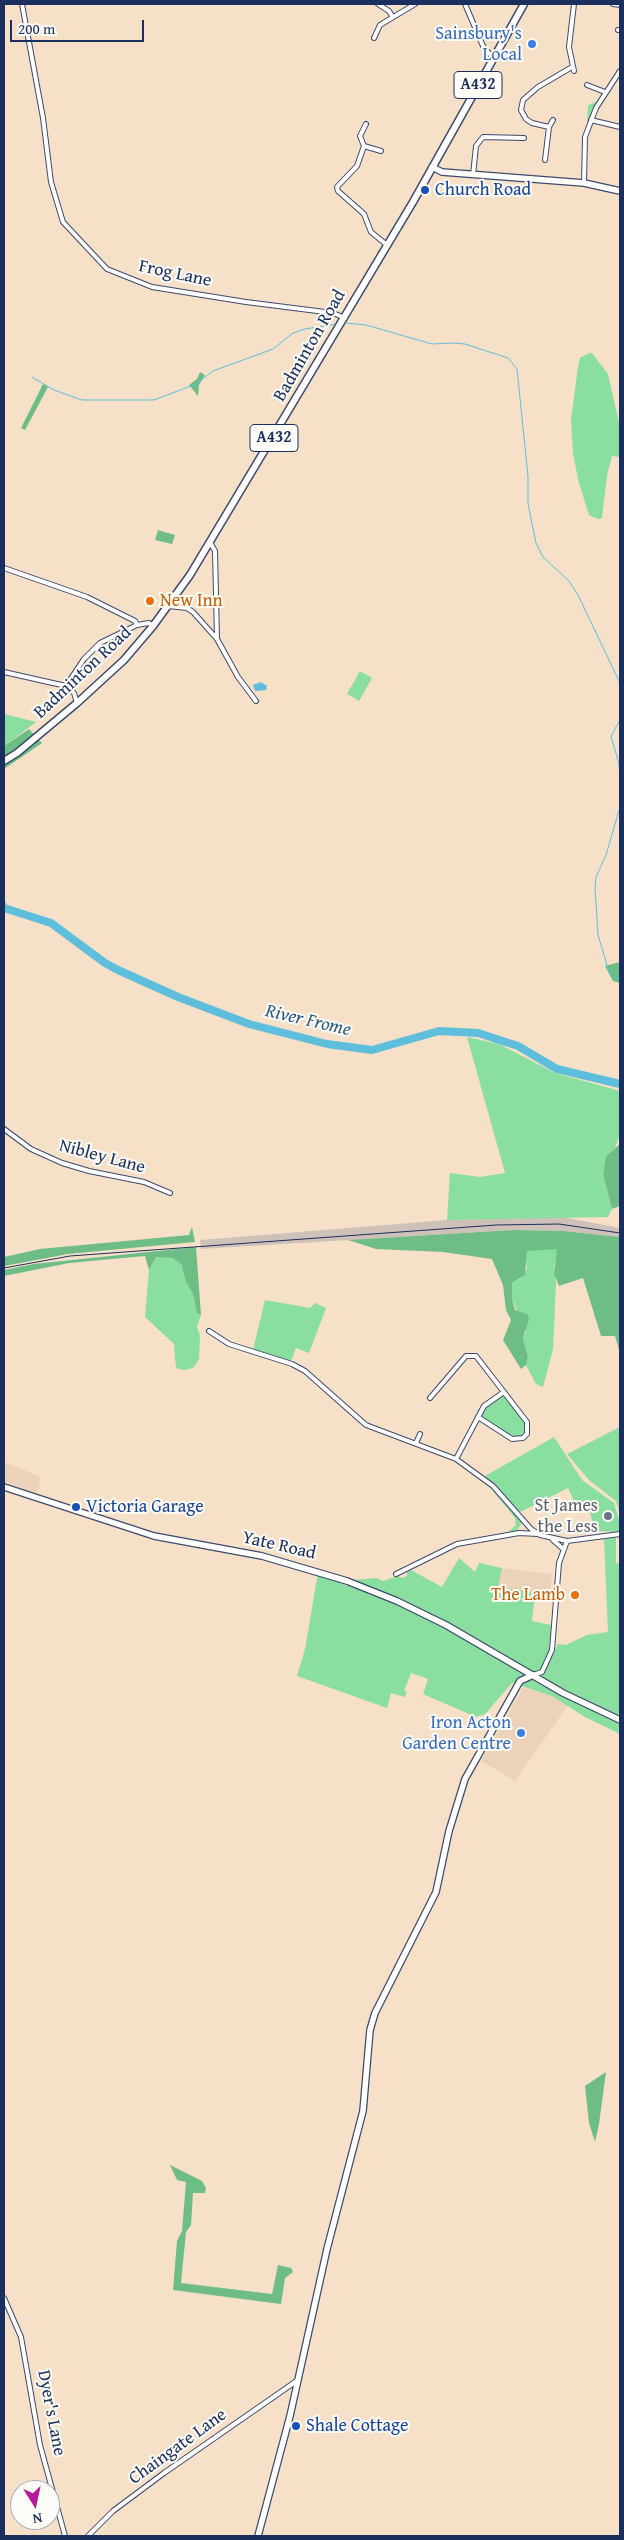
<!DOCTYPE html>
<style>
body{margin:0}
#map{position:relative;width:624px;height:2540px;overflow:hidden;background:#f6e0c7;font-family:"Gentium Book Plus",serif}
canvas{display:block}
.frame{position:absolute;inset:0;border:5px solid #1b2f5e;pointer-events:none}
.north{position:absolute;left:10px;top:2480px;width:50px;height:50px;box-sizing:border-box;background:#fdfcf7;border:1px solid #a3aaba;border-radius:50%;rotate:170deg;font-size:14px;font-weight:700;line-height:20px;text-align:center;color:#1b2f5e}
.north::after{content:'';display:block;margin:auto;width:18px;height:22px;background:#b5179e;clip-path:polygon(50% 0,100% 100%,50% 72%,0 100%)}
.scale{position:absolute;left:10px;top:20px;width:134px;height:22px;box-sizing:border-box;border:2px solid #1b2f5e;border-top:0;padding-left:6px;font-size:15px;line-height:18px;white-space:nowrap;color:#1b2f5e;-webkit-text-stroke:4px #fdfcf7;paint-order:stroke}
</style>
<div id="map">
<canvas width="624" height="2540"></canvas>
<div class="frame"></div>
<div class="north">N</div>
<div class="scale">200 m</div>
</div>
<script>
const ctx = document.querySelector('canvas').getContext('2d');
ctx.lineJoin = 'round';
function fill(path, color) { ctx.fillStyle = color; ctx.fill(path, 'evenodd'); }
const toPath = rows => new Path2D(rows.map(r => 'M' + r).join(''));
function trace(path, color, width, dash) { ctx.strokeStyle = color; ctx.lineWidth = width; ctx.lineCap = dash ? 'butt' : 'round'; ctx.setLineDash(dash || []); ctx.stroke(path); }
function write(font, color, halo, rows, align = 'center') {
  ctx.font = font + ' "Gentium Book Plus",serif'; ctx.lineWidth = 4; ctx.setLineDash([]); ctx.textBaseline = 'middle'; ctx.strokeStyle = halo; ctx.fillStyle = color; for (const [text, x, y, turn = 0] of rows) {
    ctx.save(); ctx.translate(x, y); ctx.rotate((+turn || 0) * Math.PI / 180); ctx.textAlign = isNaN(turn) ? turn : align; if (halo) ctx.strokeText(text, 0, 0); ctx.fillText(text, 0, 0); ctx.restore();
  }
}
fill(toPath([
 [4,1462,41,1477,37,1494,4,1482],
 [502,1568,552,1574,550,1591,547,1595,498,1587],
 [523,1688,552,1696,568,1705,515,1781,481,1761]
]), '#edd2bb');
fill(toPath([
 [562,1217,620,1228,620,1237,563,1231,513,1230,201,1249,200,1240,447,1220]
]), '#cec1ba');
fill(toPath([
 [599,101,593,110,587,126,588,105],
 [589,353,592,353,608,374,620,427,620,457,612,456,607,475,602,518,598,519,589,515,579,483,573,454,571,420,578,367,580,358],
 [360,671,372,678,359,701,347,694],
 [4,714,36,722,4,746],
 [467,1037,499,1044,555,1073,620,1091,620,1134,615,1148,606,1156,603,1174,612,1209,608,1217,447,1220,450,1173,480,1177,505,1173],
 [531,1249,558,1249,554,1267,556,1283,553,1349,543,1387,536,1384,526,1365,528,1357,523,1338,526,1332,512,1299,512,1283,521,1278,527,1269,526,1256,527,1251],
 [156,1257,172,1258,181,1264,186,1282,193,1294,197,1313,201,1315,197,1327,200,1336,199,1359,193,1368,184,1370,176,1368,174,1344,145,1317,149,1270],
 [265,1300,310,1308,315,1303,326,1308,309,1353,296,1348,291,1361,253,1350],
 [503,1396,526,1423,527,1430,520,1437,511,1436,482,1418,481,1414,486,1407],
 [620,1427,620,1514,616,1501,589,1480,567,1454],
 [554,1437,582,1480,614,1503,620,1523,620,1532,594,1531,589,1506,577,1508,568,1488,520,1512,485,1476],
 [488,1485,522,1522,517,1531,507,1533,516,1525,515,1518],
 [616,1537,616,1563,620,1564,620,1734,585,1717,552,1696,512,1683,485,1714,476,1717,423,1694,428,1679,411,1673,404,1691,407,1692,405,1697,391,1693,387,1708,297,1676,305,1649,318,1573,347,1586,354,1580,377,1578,383,1581,398,1576,402,1578,407,1576,407,1572,411,1570,442,1587,459,1558,475,1572,479,1563,502,1568,498,1587,535,1593,532,1621,551,1625,549,1649,554,1652,558,1644,566,1645,587,1635,608,1632,604,1538]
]), '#89dea0');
fill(toPath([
 [200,372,205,375,199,385,198,396,189,385,197,379],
 [43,384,48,387,25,430,21,428],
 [158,530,175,535,172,544,155,540],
 [29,729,42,743,4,769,4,746],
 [620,962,620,983,613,981,605,966],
 [620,1144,620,1206,612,1209,603,1174,606,1156],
 [192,1227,195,1242,68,1254,4,1266,4,1257,40,1249,189,1235],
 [513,1230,563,1231,620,1237,620,1353,615,1336,601,1336,583,1278,559,1286,554,1274,557,1249,527,1251,525,1275,512,1283,512,1299,515,1310,527,1314,529,1319,523,1338,528,1357,526,1365,521,1369,503,1340,511,1320,506,1310,503,1285,492,1259,443,1252,376,1249,348,1240],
 [196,1247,201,1315,197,1313,193,1294,186,1282,181,1264,172,1258,156,1257,149,1270,145,1256,69,1263,4,1276,4,1270,34,1264],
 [606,2072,599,2124,595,2142,589,2123,585,2086],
 [170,2165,202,2181,206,2188,205,2193,193,2193,191,2225,186,2232,181,2283,272,2294,278,2265,291,2268,293,2272,285,2278,281,2304,173,2290,177,2241,182,2231,186,2182,177,2180]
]), '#6ebd86');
fill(toPath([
 [261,682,267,686,266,690,255,691,253,685]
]), '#5ebedc');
trace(toPath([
 [346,323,366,325,432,344,453,343,465,344,508,358,517,369,528,476,528,504,536,543,543,557,569,581,578,595,620,683],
 [32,377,54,390,82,400,154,400,196,384,213,371,273,349,293,333,305,329,337,324],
 [620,710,620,720,611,736,619,764,620,781],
 [620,807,606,855,596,877,595,888,598,935,610,975,620,980],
 [4,900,8,909]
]), '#5ebedc', 1);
trace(toPath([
 [4,908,51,923,105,963,118,970,178,997,249,1024,327,1044,372,1050,439,1031,478,1033,518,1046,557,1069,620,1084]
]), '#5ebedc', 8);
const street = toPath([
 [22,4,43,118,51,182,63,222,107,269,152,287,246,302,333,313,345,318],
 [378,4,389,11,392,16],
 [465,4,483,46,493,58],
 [613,4,620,5],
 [618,30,620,30],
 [374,38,380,25,415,4],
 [574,71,569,47,574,4],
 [587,85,605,92],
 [591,120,620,127],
 [366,124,360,136,364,146,381,151],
 [549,127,532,123,526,119,521,110,523,100,538,87,572,67],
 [364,146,357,166,337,187,338,191,364,214,371,232,387,245],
 [545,160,549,127,553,120],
 [473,175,476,146,483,137,524,138],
 [584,183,585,137,596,108,620,71],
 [211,544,215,551,217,639],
 [4,568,87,597,135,621,137,625],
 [168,606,187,608,193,612,217,639,238,677,256,701],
 [4,672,66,686,74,693,77,703],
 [66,686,84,659,100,643,137,625,149,623,153,626],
 [4,1129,31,1149,62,1163,89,1171,144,1182,170,1193],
 [209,1331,229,1344,292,1364,305,1371,366,1425,456,1459,493,1486,531,1529,540,1535,567,1541,620,1534],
 [430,1398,466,1356,476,1356,527,1422,527,1434,523,1438,512,1439,478,1417],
 [416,1443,420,1434],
 [456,1459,484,1406,504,1392],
 [552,1539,562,1548],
 [396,1574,457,1544,519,1533,538,1534],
 [533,1675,542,1672,552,1650,559,1563,567,1541],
 [4,2298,21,2337,40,2445,65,2536],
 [88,2536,113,2511,164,2473,298,2380]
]);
const secondary = toPath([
 [432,167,442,172,584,183,620,191],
 [4,1487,154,1536,262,1556,347,1581,397,1601,446,1625,563,1693,620,1720],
 [258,2536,290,2416,327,2249,363,2111,370,2030,375,2013,436,1892,449,1831,465,1779,520,1681,533,1675]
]);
const primary = toPath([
 [4,761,17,753,77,703,124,660,153,626,190,575,413,202,524,4]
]);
trace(street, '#3c4a6e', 6);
trace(secondary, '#3c4a6e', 8);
trace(primary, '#3c4a6e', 9);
trace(street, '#fff', 4);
trace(secondary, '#fff', 5.5);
trace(primary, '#fff', 6);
trace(toPath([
 [4,1268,70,1256,496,1225,559,1224,620,1233]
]), '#1b2f5e', 1);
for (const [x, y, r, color] of [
 [532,44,5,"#3f7fe0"],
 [425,190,5,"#1a4fb4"],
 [150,601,5,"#e8710a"],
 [76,1507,5,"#1a4fb4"],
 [608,1516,5,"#6b7280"],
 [575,1595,5,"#e8710a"],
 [521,1733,5,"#3f7fe0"],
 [296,2426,5,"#1a4fb4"]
]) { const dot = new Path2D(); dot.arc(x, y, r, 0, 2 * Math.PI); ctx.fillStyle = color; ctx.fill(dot); trace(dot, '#fdfcf7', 2); }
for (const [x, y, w] of [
 [478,85,48],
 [274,438,48]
]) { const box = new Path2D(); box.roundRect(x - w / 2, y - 13.5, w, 27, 4); ctx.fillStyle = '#fdfcf7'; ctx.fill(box); trace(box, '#1b2f5e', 1); }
write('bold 16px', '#1b2f5e', null, [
 ["A432",478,85],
 ["A432",274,438]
]);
write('18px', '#366cbe', '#fdfcf7', [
 ["Sainsbury's",522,34],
 ["Local",522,55],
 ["Iron Acton",511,1723],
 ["Garden Centre",511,1744]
], 'right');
write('18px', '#164399', '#fdfcf7', [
 ["Church Road",435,190],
 ["Victoria Garage",86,1507],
 ["Shale Cottage",306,2426]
], 'left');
write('18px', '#1b2f5e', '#fdfcf7', [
 ["Frog Lane",175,274,12],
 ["Badminton Road",310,346,-60],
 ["Badminton Road",83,673,-43],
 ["Nibley Lane",102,1157,15],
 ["Yate Road",279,1546,13],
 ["Dyer's Lane",51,2413,79],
 ["Chaingate Lane",178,2447,-36]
]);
write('18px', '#c56008', '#fdfcf7', [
 ["New Inn",160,601],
 ["The Lamb",565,1595,"right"]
], 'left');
write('18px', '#5b616d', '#fdfcf7', [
 ["St James",598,1506],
 ["the Less",598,1527]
], 'right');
write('italic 19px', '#2f5a84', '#fdfcf7', [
 ["River Frome",308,1021,13]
]);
</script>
